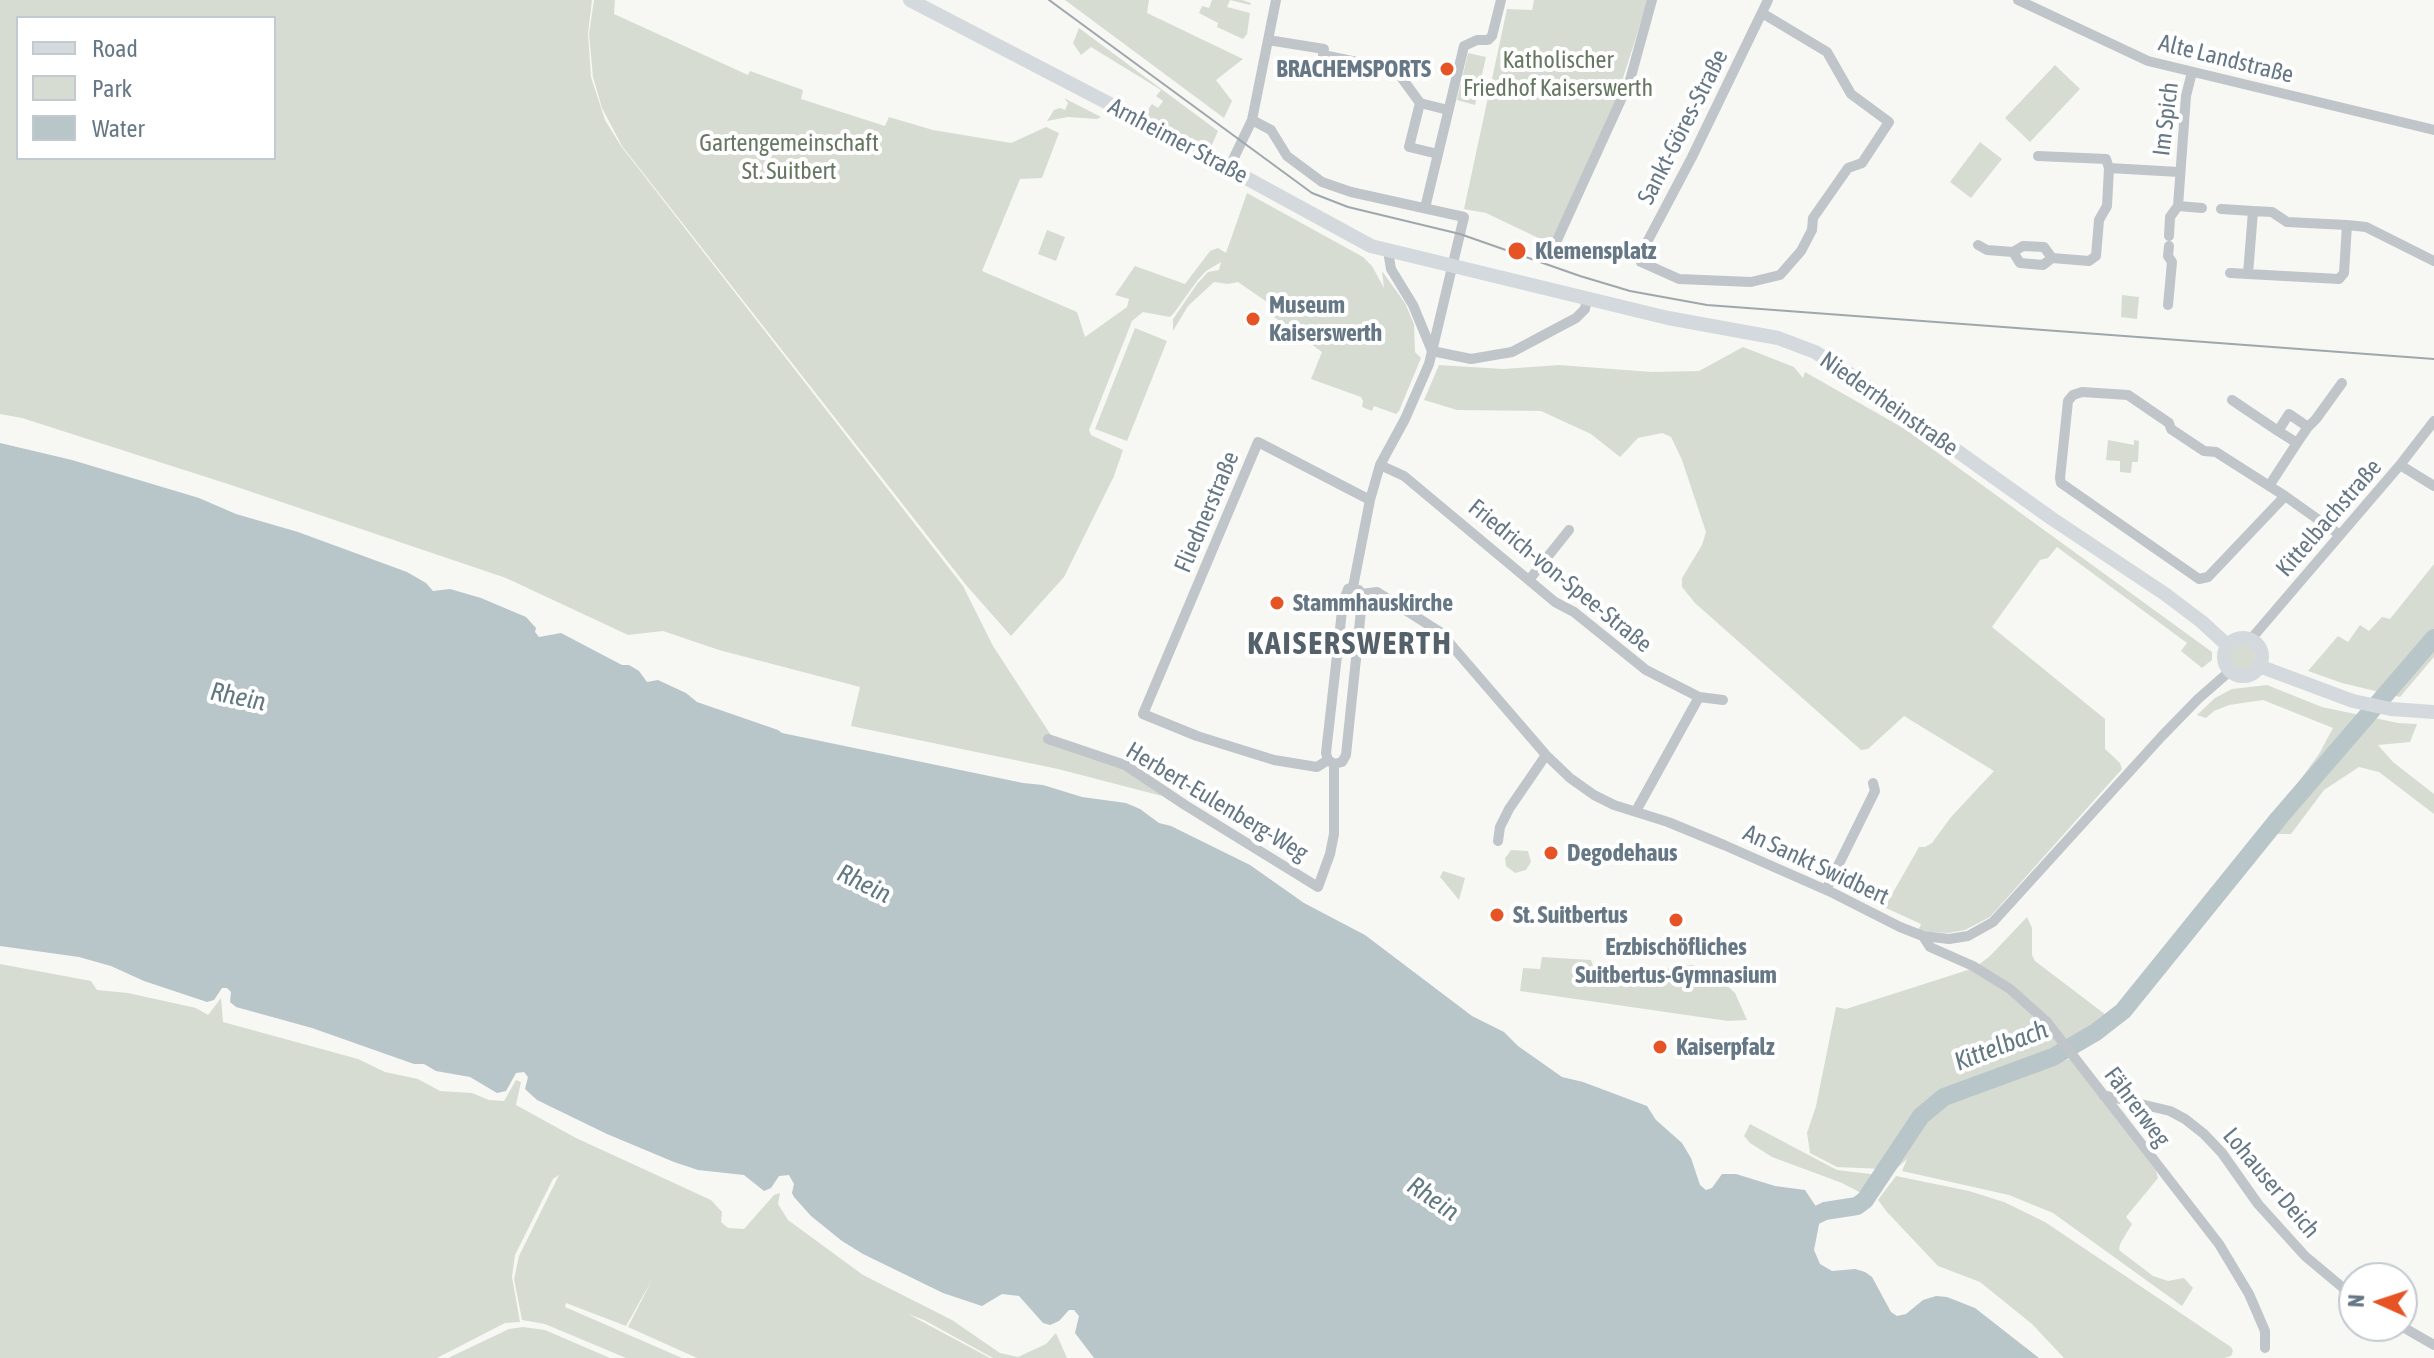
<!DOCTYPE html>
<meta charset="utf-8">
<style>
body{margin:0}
#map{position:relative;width:2434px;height:1358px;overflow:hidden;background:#f7f7f4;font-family:"Asap Condensed",sans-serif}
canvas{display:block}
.legend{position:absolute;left:16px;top:16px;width:260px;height:144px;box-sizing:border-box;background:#fff;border:2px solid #c2c9cf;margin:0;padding:10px 14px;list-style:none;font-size:24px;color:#667886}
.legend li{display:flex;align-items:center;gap:16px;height:40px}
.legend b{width:40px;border:2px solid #c2c9cf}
.north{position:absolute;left:2338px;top:1262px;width:80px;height:80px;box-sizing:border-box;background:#fff;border:2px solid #c2c9cf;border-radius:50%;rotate:273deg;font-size:22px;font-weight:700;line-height:32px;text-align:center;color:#667886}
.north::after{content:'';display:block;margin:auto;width:28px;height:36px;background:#e65325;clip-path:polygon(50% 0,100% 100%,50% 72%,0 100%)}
</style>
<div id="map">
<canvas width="2434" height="1358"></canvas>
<ul class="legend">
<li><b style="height:10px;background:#d4d9dd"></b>Road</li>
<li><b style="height:22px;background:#d7dcd3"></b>Park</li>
<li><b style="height:22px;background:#b8c5c9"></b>Water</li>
</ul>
<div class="north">N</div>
</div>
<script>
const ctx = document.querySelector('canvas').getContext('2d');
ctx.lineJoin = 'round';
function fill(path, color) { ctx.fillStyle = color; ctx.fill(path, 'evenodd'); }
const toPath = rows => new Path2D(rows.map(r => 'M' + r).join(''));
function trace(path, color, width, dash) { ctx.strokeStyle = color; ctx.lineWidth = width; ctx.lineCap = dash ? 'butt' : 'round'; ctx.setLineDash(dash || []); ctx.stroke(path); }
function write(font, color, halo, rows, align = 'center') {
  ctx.font = font + ' "Asap Condensed",sans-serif'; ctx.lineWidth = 8; ctx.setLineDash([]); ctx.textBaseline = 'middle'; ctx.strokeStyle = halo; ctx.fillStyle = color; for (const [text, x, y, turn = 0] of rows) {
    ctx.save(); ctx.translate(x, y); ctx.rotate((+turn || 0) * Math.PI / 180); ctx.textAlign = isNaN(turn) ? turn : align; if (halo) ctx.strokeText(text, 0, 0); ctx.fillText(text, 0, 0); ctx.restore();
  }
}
fill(toPath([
 [0,0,592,0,588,34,591,77,605,120,621,146,963,586,993,646,1056,743,1123,766,1162,796,1058,769,851,726,860,687,719,650,663,631,628,635,506,578,231,485,22,418,0,414],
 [18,18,274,18,274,158,18,158],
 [594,0,615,0,614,14,748,75,750,71,803,90,801,99,885,126,889,117,933,130,1011,143,1046,127,1059,133,1042,178,1020,179,982,271,1077,312,1085,337,1127,307,1129,299,1115,295,1135,266,1185,284,1210,251,1218,248,1226,253,1247,193,1363,257,1372,266,1384,288,1382,271,1405,303,1414,324,1415,352,1421,358,1399,411,1396,414,1374,406,1372,411,1362,407,1363,401,1361,397,1311,379,1322,352,1274,317,1277,309,1238,282,1228,284,1214,282,1188,306,1173,331,1173,319,1197,284,1208,272,1219,270,1221,262,1206,271,1197,281,1174,313,1170,317,1143,312,1132,321,1089,430,1091,435,1123,450,1114,476,1064,577,1011,636,966,585,622,146,602,108,593,77,589,34],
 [1065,0,1149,0,1147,13,1243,59,1216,80,1232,101,1224,118],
 [1212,0,1242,0,1251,3,1250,5,1230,0,1227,7,1250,13,1247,34,1243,39,1217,27,1218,23,1199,13,1202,6,1209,8],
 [1534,0,1648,0,1615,103,1551,244,1486,213,1464,209,1507,9,1532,10],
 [1079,28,1218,131,1210,149,1146,118,1145,114,1152,104,1158,108,1163,101,1156,96,1161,90,1091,47,1081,55,1073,43],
 [1468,53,1486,57,1475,105,1457,100],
 [2055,65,2080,89,2030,142,2005,118],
 [1064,98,1101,117,1097,119,1068,117,1047,121,1054,110,1060,108,1065,110,1068,103],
 [1980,142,2002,159,1971,198,1950,182],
 [1047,230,1065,237,1056,261,1038,254],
 [2122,295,2139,297,2137,319,2121,317],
 [1135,328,1167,341,1127,441,1095,429],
 [1743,347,1794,367,1803,378,1805,372,1905,429,2212,652,2212,660,2202,668,2181,651,2187,643,2057,547,2048,558,2040,560,1992,627,2105,719,2105,749,2120,763,2122,769,1990,917,1965,930,1948,933,1918,931,1921,924,1886,908,1887,903,1919,847,1925,847,1932,843,1951,817,1994,771,1904,716,1868,749,1861,750,1695,603,1682,587,1682,578,1702,545,1706,532,1682,460,1671,437,1662,433,1638,438,1620,457,1591,434,1541,411,1457,410,1424,400,1439,365,1503,369,1559,365,1652,372,1699,371],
 [2108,440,2134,445,2134,440,2139,441,2138,462,2132,462,2131,473,2120,472,2120,461,2106,460],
 [2434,564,2434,657,2400,697,2342,683,2308,671,2338,636,2348,642,2360,625,2369,631,2382,617,2390,619],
 '2229 657a13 13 0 1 1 26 0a13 13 0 1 1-26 0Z',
 [2267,685,2322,707,2398,723,2417,724,2410,742,2378,745,2393,762,2434,794,2434,814,2379,772,2359,767,2324,790,2291,834,2272,834,2281,806,2319,754,2333,728,2263,700,2229,705,2214,711,2206,718,2197,715,2215,698,2232,689],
 [1511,850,1528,851,1531,862,1526,870,1515,873,1506,866,1505,858],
 [1443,871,1465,878,1459,900,1440,877],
 [2027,917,2032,928,2032,955,2035,961,2110,1018,2071,1043,1977,966,1990,956],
 [1542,957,1591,960,1597,978,1692,965,1713,972,1735,993,1747,1020,1728,1021,1520,991,1523,968,1540,969],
 [0,964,91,981,97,990,128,993,196,1008,208,1015,221,998,223,1022,358,1059,385,1072,418,1079,440,1091,472,1093,489,1100,504,1101,516,1080,521,1082,516,1105,576,1138,711,1200,722,1212,721,1222,728,1228,744,1229,774,1195,780,1193,778,1204,788,1220,863,1275,952,1320,1000,1353,1018,1357,1046,1344,1056,1333,1067,1358,993,1358,924,1320,908,1314,990,1358,697,1358,628,1327,653,1278,626,1326,566,1303,565,1307,682,1358,626,1358,545,1324,522,1320,514,1279,519,1256,559,1175,553,1179,515,1255,512,1277,520,1322,505,1323,437,1358,0,1358],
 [1971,969,2030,1008,2066,1049,1957,1087,1929,1103,1917,1114,1883,1169,1837,1167,1810,1153,1807,1133,1816,1106,1836,1007,1846,1009],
 [2070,1059,2156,1171,2158,1178,2126,1217,2132,1224,2120,1244,2119,1250,2153,1276,2168,1281,2184,1278,2193,1288,2182,1306,2053,1213,2009,1195,1902,1171,1907,1159,1896,1169,1890,1168,1923,1118,1945,1100,1957,1094],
 [1750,1124,1837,1170,1879,1175,1865,1195,1842,1183,1772,1157,1750,1143,1744,1136],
 [1896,1176,1969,1191,2004,1202,2045,1222,2231,1347,2233,1351,2231,1356,2224,1358,2064,1358,2032,1324,1980,1282,1938,1266,1887,1212,1878,1200],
 [523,1327,545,1330,610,1358,448,1358,509,1329]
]), '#d7dcd3');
fill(toPath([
 [0,443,72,460,199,498,236,514,298,532,407,572,426,583,433,591,450,589,481,598,526,617,536,628,535,632,539,637,561,633,622,665,629,665,639,671,647,682,658,680,686,693,697,702,778,730,782,733,1023,783,1043,785,1082,797,1126,803,1140,809,1159,823,1171,826,1250,865,1304,903,1365,935,1472,1016,1504,1032,1518,1046,1562,1077,1583,1082,1647,1106,1656,1120,1682,1143,1691,1158,1700,1185,1706,1190,1712,1188,1722,1174,1736,1174,1775,1186,1805,1190,1821,1214,1814,1250,1820,1264,1832,1271,1855,1269,1865,1272,1872,1277,1891,1312,1897,1316,1906,1314,1923,1300,1936,1296,1947,1297,1975,1308,2039,1358,1094,1358,1075,1333,1079,1316,1074,1310,1069,1310,1059,1321,1050,1325,1043,1323,1019,1296,1002,1294,982,1306,943,1293,863,1254,842,1241,811,1216,794,1197,792,1193,794,1184,789,1175,779,1176,771,1188,764,1191,744,1175,698,1170,674,1162,607,1134,537,1100,525,1089,528,1077,524,1072,516,1073,506,1091,497,1093,470,1077,436,1071,424,1064,414,1064,312,1028,236,1007,230,1002,231,992,227,988,222,988,214,1000,207,1002,144,981,111,966,79,957,0,946]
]), '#b8c5c9');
trace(toPath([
 [1798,1224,1825,1211,1857,1206,1865,1200,1921,1116,1944,1097,2053,1057,2096,1032,2123,1011,2279,818,2434,638]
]), '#b8c5c9', 18);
trace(toPath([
 [2018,0,2148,61,2434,130],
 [1762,13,1827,52,1851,94,1889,122,1862,163,1848,168,1813,218,1812,230,1801,251,1780,275,1751,282,1679,279,1641,262,1645,246,1692,157,1768,0],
 [1268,40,1324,49],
 [1323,55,1396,70,1420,103],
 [1438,154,1409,147,1420,103,1448,110],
 [2038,156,2106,159,2109,168,2179,172],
 [1229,168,1252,120,1276,0],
 [2178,206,2202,208],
 [1425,208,1464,46,1477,40,1488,40,1492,36,1501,0],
 [2221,209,2253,211],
 [2347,225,2344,273,2339,279,2248,274,2253,211,2272,212,2287,222,2347,225,2366,227,2434,261],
 [2169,236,2170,217,2178,206,2186,96,2192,72],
 [1978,245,1987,250,2013,252],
 [1553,249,1630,80,1652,0],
 [1388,251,1391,269,1413,305,1432,351],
 [2052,258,2043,265,2020,263,2013,252,2023,246,2044,247,2052,258,2089,261,2096,256,2099,220,2107,206,2109,168],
 [2230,273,2248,274],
 [2168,305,2172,262,2168,256,2169,246],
 [1432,351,1471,359,1512,352,1576,318,1585,309,1587,298],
 [2232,400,2278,431],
 [2308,427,2316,419,2342,383],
 [1380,465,1404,476,1555,602,1574,612,1646,670,1699,697,1723,700],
 [2400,465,2434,486],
 [2269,486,2297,443,2278,431,2289,414,2308,427,2297,443],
 [2285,496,2208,577,2199,579,2061,483,2060,478,2068,401,2073,395,2082,392,2128,395,2169,423,2171,429,2204,451,2216,452,2285,496,2340,535],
 [1529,580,1569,530],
 [1361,594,1377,592,1440,632,1546,755,1570,778,1594,795,1614,805,1668,822,1724,845,1833,893,1900,927,1923,936,1949,939,1968,936,1993,922,2162,736,2198,699,2230,671],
 [2251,639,2400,465,2434,421],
 [1048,739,1125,765,1185,805,1318,887,1330,854,1334,834,1334,764,1328,760,1326,753,1343,602,1348,589,1353,587,1370,500,1380,465,1405,419,1429,364,1464,217,1351,192,1322,182,1287,156,1271,130,1252,120],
 [1328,760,1317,767,1274,760,1197,736,1143,714,1258,442,1370,500],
 [1334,764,1342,762,1346,755,1362,601,1359,590],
 [1636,811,1699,697],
 [1498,841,1500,827,1509,809,1546,755],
 [1826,890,1875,791,1873,783],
 [1923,936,1930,947,1973,966,2010,989,2047,1022,2219,1244,2249,1294,2265,1331,2265,1348],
 [2103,1095,2170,1111,2185,1119,2204,1134,2222,1153,2258,1204,2305,1256,2354,1297],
 [2401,1326,2434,1345]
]), '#c0c5c9', 10);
trace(toPath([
 [910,0,1129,114,1371,246,1668,318,1778,338,1815,352,1848,373,2051,518,2165,594,2202,622,2227,645],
 '2224 657a19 19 0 1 1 38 0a19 19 0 1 1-38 0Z',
 [2259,666,2353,701,2391,709,2434,712]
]), '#d4d9dd', 14);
trace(toPath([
 [1049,0,1312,193,1348,207,1460,234,1580,276,1630,291,1707,305,2434,359]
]), '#9fa7ad', 2);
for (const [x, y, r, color] of [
 [1447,69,8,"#e65325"],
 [1517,251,10,"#e65325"],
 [1253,319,8,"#e65325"],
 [1277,603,8,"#e65325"],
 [1551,853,8,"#e65325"],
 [1497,915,8,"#e65325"],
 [1676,920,8,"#e65325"],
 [1660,1047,8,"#e65325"]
]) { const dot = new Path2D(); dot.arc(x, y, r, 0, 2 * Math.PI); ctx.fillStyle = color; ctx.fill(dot); trace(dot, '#fff', 3); }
write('24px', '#667886', '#fff', [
 ["Alte Landstraße",2226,59,14],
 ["Im Spich",2166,119,-83],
 ["Sankt-Göres-Straße",1683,127,-63],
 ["Arnheimer Straße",1178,141,28],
 ["Niederrheinstraße",1889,404,35],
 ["Fliednerstraße",1207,512,-67],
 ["Kittelbachstraße",2329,518,-49],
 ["Friedrich-von-Spee-Straße",1560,576,39],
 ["Herbert-Eulenberg-Weg",1217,802,31],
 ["An Sankt Swidbert",1816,865,25],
 ["Fährerweg",2137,1107,53],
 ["Lohauser Deich",2271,1183,50]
]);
write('24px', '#667861', '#fff', [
 ["Katholischer",1558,60],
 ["Friedhof Kaiserswerth",1558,88],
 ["Gartengemeinschaft",789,143],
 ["St. Suitbert",789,171]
]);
write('bold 24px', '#667886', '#fff', [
 ["BRACHEMSPORTS",1431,69,"right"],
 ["Klemensplatz",1535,251],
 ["Museum",1269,305],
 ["Kaiserswerth",1269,333],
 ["Stammhauskirche",1293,603],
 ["Degodehaus",1567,853],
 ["St. Suitbertus",1513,915],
 ["Erzbischöfliches",1676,947,"center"],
 ["Suitbertus-Gymnasium",1676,975,"center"],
 ["Kaiserpfalz",1676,1047]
], 'left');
write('italic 26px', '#627982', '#fff', [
 ["Rhein",238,697,12],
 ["Rhein",864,884,26],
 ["Kittelbach",2001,1046,-21],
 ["Rhein",1433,1199,35]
]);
ctx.letterSpacing = '2px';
write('bold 32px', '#54616b', '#fff', [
 ["KAISERSWERTH",1350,644]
]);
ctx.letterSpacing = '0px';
</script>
